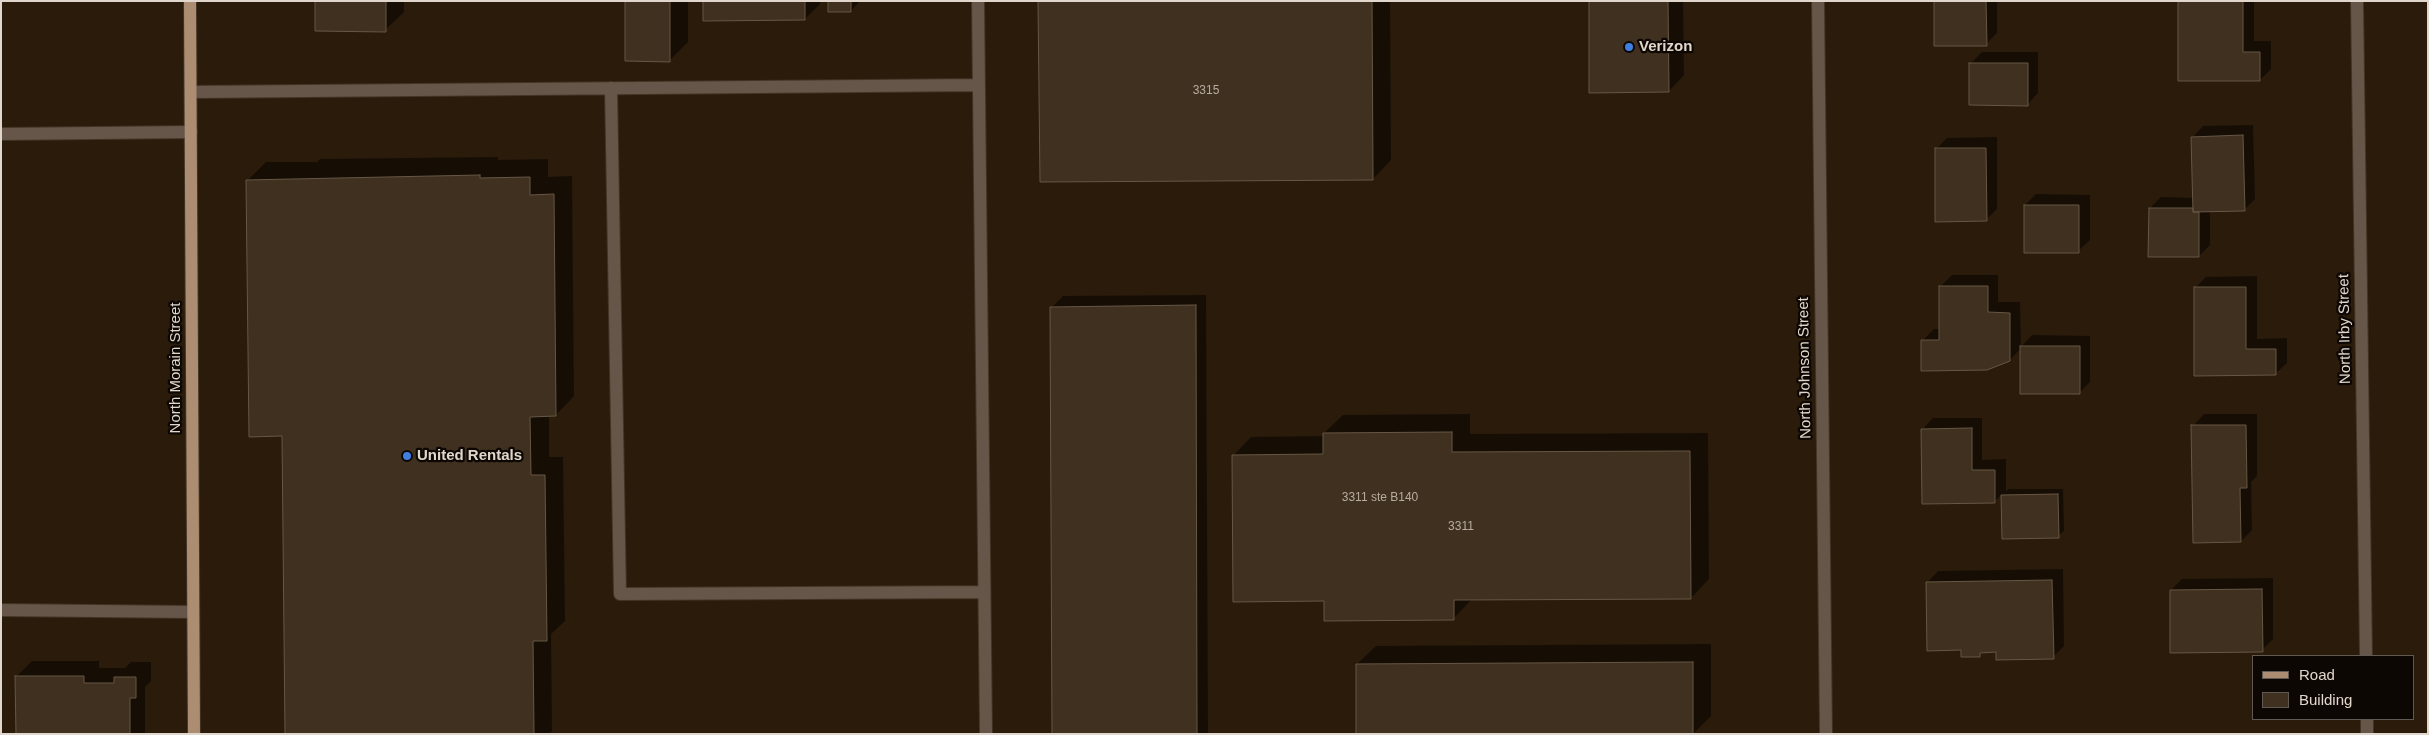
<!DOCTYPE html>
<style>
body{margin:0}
#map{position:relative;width:2429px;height:735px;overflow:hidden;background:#2a1b0b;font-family:Helvetica,sans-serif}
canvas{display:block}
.frame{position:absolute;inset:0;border:2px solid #e0d6cb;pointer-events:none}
.legend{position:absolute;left:2252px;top:655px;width:162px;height:65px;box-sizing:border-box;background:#0d0703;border:1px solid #615a53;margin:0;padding:6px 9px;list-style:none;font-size:15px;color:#e0d6cb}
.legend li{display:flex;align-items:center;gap:10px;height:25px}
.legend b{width:25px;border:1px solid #615a53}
</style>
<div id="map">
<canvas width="2429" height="735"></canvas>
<div class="frame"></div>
<ul class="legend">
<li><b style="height:6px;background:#ad8d72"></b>Road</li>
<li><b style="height:14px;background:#3f301f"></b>Building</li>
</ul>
</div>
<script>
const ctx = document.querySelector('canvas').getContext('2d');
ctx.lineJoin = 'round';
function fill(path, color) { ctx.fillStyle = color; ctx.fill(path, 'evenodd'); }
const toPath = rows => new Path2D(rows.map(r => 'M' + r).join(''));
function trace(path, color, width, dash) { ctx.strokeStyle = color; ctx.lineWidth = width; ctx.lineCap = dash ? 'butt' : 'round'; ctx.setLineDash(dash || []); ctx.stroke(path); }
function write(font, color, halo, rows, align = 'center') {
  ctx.font = font + ' Helvetica,sans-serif'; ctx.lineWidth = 4.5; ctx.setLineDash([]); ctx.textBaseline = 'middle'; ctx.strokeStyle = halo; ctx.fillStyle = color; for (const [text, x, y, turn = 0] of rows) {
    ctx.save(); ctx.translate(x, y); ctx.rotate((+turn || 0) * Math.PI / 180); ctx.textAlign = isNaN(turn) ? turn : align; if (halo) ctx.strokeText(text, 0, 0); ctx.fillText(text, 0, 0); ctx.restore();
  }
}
fill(toPath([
 [316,1,404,1,404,12,385,30],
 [626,1,688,1,688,42,669,61],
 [704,1,820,1,820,4,805,19],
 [829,1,860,1,851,11],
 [1039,1,1390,1,1391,160,1373,179],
 [1590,1,1683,1,1684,75,1669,91],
 [1935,1,1997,1,1997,33,1986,44],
 [2180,1,2254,1,2254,41,2271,41,2271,69,2260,80],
 [1982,52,2038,52,2038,93,2027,105,1971,63],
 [2253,125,2255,199,2244,210,2210,211,2210,245,2199,256,2150,208,2161,197,2194,198,2192,138,2203,126],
 [1997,137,1997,209,1986,220,1936,149,1947,138],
 [498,157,498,160,548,159,548,177,572,176,574,396,556,415,549,415,549,457,563,457,565,621,551,634,552,731,549,734,287,734,283,435,247,181,266,162,317,162,320,159],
 [2036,194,2090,195,2090,240,2078,251,2025,205],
 [1952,275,1998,275,1998,302,2020,302,2021,347,2032,335,2090,336,2090,382,2079,393,2021,348,2010,360,1923,340,1934,329,1941,329,1941,286],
 [2257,276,2257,339,2287,338,2287,363,2275,374,2196,375,2195,288,2206,277],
 [1206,295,1208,734,1054,734,1052,307,1063,296],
 [1470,414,1470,434,1708,433,1709,579,1691,598,1472,599,1454,618,1325,599,1233,456,1251,437,1324,436,1324,433,1343,415],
 [2204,414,2257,414,2257,476,2251,482,2252,530,2241,541,2193,426],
 [1933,418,1982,418,1982,460,2006,459,2006,492,2008,489,2063,489,2064,531,2058,536,2003,537,2002,494,1995,501,1922,430],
 [2063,569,2064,646,2053,657,1997,651,1984,651,1980,655,1962,649,1927,583,1938,571],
 [2273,578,2273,639,2262,650,2171,590,2182,579],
 [1711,644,1711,716,1693,734,1357,734,1357,664,1376,646],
 [32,661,99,661,99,668,125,668,131,662,151,662,151,681,145,687,145,734,17,734,16,677]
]), '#0007');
const building = toPath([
 [315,1,386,1,386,32,315,31,315,1],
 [625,1,670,1,670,62,625,61,625,1],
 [703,1,805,1,805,20,703,21,703,1],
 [828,1,851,1,851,12,828,12,828,1],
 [1038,1,1372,1,1373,180,1040,182,1038,1],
 [1589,1,1668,1,1669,92,1589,93,1589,1],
 [1934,1,1986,1,1987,46,1934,46,1934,1],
 [2178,1,2243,1,2243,52,2260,52,2260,81,2178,81,2178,1],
 [1969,63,2028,63,2028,106,1969,105,1969,63],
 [2243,135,2245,211,2193,212,2191,137,2243,135],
 [1935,148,1986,148,1987,221,1935,222,1935,148],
 [480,175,480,178,530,177,530,195,554,194,556,416,530,417,531,475,545,475,547,641,533,641,534,734,285,734,282,436,249,437,246,180,480,175],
 [2024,205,2079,205,2079,253,2024,253,2024,205],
 [2149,208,2193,208,2193,212,2199,212,2199,257,2148,257,2149,208],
 [1939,286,1988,286,1988,312,2010,313,2010,361,1987,370,1921,371,1921,340,1939,340,1939,286],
 [2194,287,2246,287,2246,349,2276,349,2276,375,2194,376,2194,287],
 [1196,305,1197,734,1052,734,1050,307,1196,305],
 [2020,346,2080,346,2080,394,2020,394,2020,346],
 [2191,425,2246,425,2247,488,2240,488,2241,542,2193,543,2191,425],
 [1972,428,1972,470,1995,470,1995,503,1922,504,1921,429,1972,428],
 [1452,432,1452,452,1690,451,1691,599,1454,600,1454,620,1324,621,1324,601,1233,602,1232,455,1323,454,1323,433,1452,432],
 [2058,494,2059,538,2002,539,2001,495,2058,494],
 [2052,580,2054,659,1996,660,1996,652,1980,653,1980,657,1961,657,1961,650,1927,651,1926,582,2052,580],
 [2262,589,2263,652,2170,653,2170,590,2262,589],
 [1693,662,1693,734,1356,734,1356,664,1693,662],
 [15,676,84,676,84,683,114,683,114,677,136,677,136,698,130,698,130,734,16,734,15,676]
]);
fill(building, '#3f301f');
trace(building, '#675744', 1);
const minor = toPath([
 [978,1,986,734],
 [1818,1,1826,734],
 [2357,1,2366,656],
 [611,88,620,594,984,592],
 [191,92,979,85],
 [1,134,191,132],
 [1,610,193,612],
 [2367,719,2367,734]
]);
const major = toPath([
 [190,1,194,734]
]);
trace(minor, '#433526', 14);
trace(major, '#433526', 14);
trace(minor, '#655649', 12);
trace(major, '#ad8d72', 12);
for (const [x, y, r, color] of [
 [1629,47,5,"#3f7fe0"],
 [407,456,5,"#3f7fe0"]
]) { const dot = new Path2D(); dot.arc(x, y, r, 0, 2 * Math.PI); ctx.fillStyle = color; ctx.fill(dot); trace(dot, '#0d0703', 2); }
write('12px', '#b8aca0', null, [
 ["3315",1206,91],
 ["3311 ste B140",1380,498],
 ["3311",1461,527]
]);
write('bold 15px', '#e0d6cb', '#0d0703', [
 ["Verizon",1639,47],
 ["United Rentals",417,456]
], 'left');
write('15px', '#e0d6cb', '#0d0703', [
 ["North Irby Street",2345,329,-91],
 ["North Morain Street",176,368,-90],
 ["North Johnson Street",1805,368,-91]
]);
</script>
